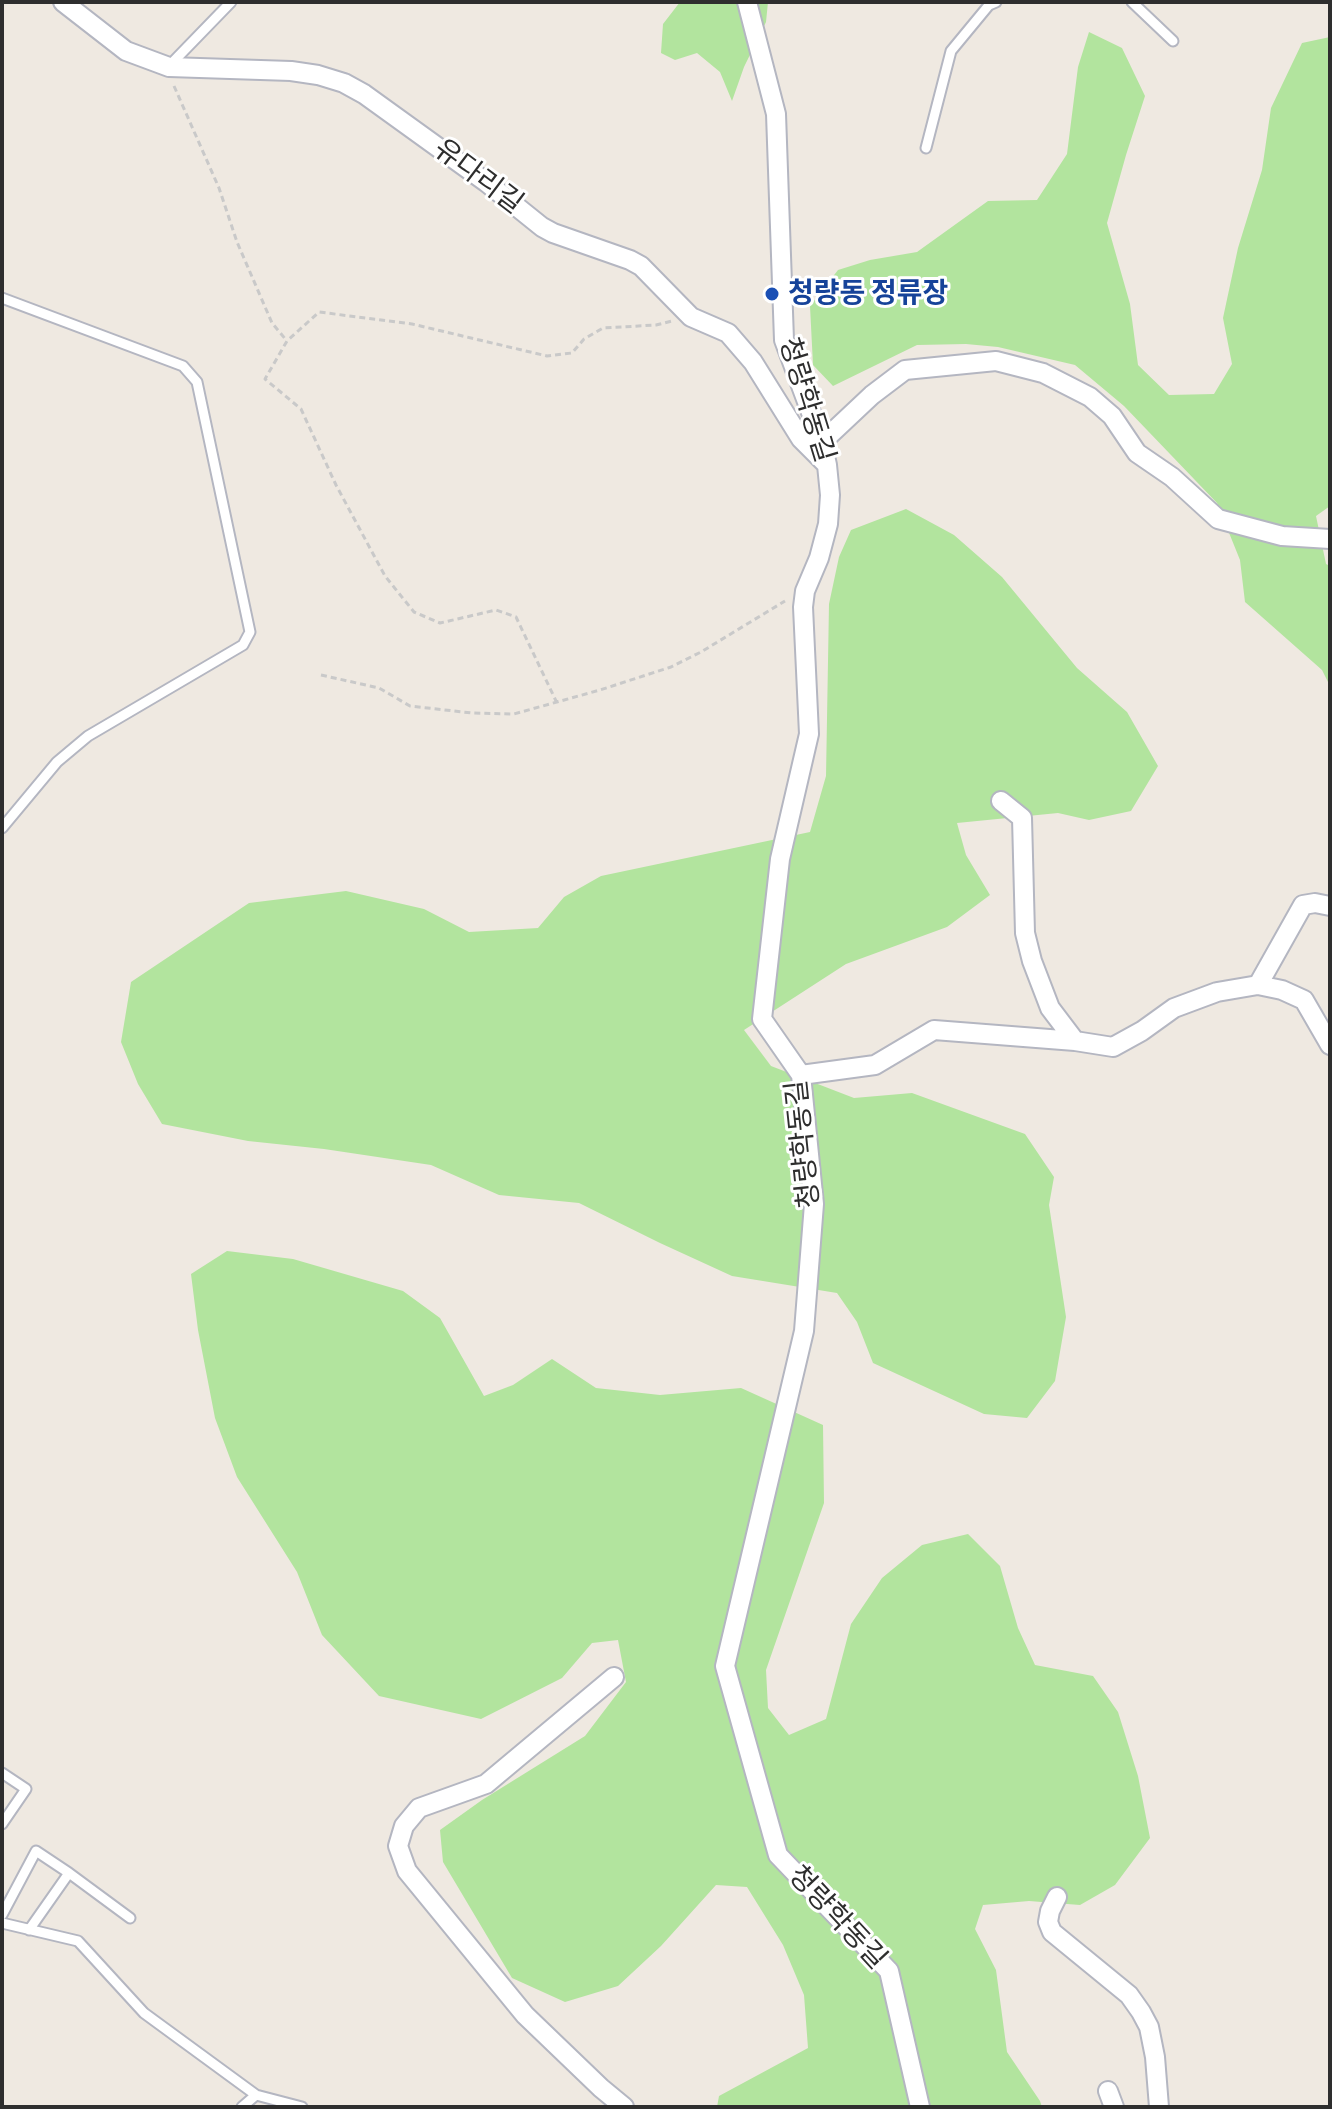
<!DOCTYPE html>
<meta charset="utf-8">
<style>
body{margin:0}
#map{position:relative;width:1332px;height:2109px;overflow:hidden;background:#efe9e1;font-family:Manrope,sans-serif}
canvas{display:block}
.frame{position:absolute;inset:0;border:4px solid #2e2e2e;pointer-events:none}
</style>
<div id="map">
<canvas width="1332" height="2109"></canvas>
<div class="frame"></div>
</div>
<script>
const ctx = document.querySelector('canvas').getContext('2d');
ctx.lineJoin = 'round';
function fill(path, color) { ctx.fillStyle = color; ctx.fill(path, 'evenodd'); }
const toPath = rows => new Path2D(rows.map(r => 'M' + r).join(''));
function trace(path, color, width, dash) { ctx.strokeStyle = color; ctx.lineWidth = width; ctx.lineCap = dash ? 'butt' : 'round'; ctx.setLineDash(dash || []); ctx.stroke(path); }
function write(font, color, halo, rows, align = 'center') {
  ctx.font = font + ' Manrope,"Noto Sans KR",sans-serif'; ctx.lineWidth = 6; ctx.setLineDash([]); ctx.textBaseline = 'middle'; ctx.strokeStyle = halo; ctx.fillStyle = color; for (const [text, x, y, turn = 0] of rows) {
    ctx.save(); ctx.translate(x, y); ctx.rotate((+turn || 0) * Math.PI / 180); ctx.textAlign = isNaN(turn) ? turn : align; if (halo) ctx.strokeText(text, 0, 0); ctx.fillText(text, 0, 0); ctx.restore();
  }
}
fill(toPath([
 [680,2,768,2,766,22,744,67,732,101,720,72,697,53,675,60,661,53,663,24],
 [1089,32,1122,48,1145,96,1126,155,1107,223,1130,304,1138,365,1169,395,1214,394,1232,364,1223,318,1238,248,1262,170,1271,108,1302,43,1330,37,1330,506,1316,516,1326,564,1330,566,1330,686,1322,670,1245,602,1240,560,1217,503,1124,406,1075,365,998,347,966,344,917,345,833,386,813,365,810,306,838,270,870,260,917,252,988,201,1037,200,1067,154,1078,67],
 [906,509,954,535,1002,577,1077,668,1127,712,1158,766,1131,811,1089,820,1058,813,957,823,966,855,990,895,947,927,846,964,744,1030,771,1066,854,1098,912,1093,1025,1134,1054,1177,1049,1205,1066,1317,1055,1381,1027,1418,984,1414,873,1363,857,1322,837,1293,732,1276,660,1243,579,1203,499,1195,431,1165,324,1149,248,1141,162,1124,138,1084,121,1042,131,982,249,903,346,891,424,909,469,932,538,928,564,897,601,876,810,832,826,776,829,604,839,557,851,530],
 [227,1251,293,1259,403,1291,440,1318,484,1396,513,1385,552,1359,596,1388,660,1395,741,1388,823,1425,824,1503,766,1670,768,1708,789,1735,826,1719,851,1624,882,1578,922,1545,968,1534,1000,1566,1018,1628,1035,1665,1093,1676,1118,1712,1138,1776,1150,1838,1115,1885,1080,1905,1029,1901,983,1905,975,1929,996,1970,1007,2052,1040,2101,1042,2107,717,2107,719,2096,808,2048,804,1995,783,1945,747,1887,716,1885,661,1946,618,1986,565,2002,512,1978,443,1862,440,1830,482,1800,585,1736,626,1682,618,1640,592,1643,562,1678,481,1719,379,1696,322,1635,297,1572,237,1477,215,1418,198,1330,191,1274]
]), '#b2e49e');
const lane = toPath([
 [1132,2,1173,41],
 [169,66,231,2],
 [926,148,951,51,989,5,996,2],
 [2,298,183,366,197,382,250,632,243,645,88,736,57,762,2,828],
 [2,1773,26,1789,2,1824],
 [2,1915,36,1851,69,1873],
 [2,1923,78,1941,144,2013,256,2095,302,2107],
 [29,1930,69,1873,130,1918],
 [242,2107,256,2095]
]);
const street = toPath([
 [63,2,126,51,169,67,291,71,318,75,344,83,364,94,486,182,542,227,553,233,630,260,641,266,691,317,728,333,753,362,801,439,827,465],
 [747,2,776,114,784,340,822,442,827,465,830,495,828,524,819,558,805,591,803,607,809,734,780,859,762,1019,801,1075,814,1204,804,1331,725,1666,778,1855,889,1971,920,2107],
 [822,442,872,395,905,370,996,361,1043,373,1090,397,1112,416,1137,453,1172,477,1218,519,1282,536,1330,539],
 [1001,801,1022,818,1025,933,1032,961,1050,1008,1075,1041],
 [1258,985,1303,905,1315,903,1330,906],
 [801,1075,875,1065,934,1030,1075,1041,1113,1047,1142,1031,1174,1008,1217,992,1258,985,1282,990,1304,1000,1330,1045],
 [614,1677,486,1784,419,1808,404,1826,398,1846,407,1871,525,2015,601,2088,624,2107],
 [1057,1897,1050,1911,1048,1922,1052,1932,1129,1995,1141,2012,1149,2027,1155,2057,1159,2107],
 [1108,2091,1114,2107]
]);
trace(lane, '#b4b6c1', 13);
trace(street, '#b4b6c1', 22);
trace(toPath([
 [174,86,219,188,237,242,272,323,287,341],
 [321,675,379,688,410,706,472,713,514,714,600,690,671,667,701,652,785,601],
 [557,703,516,617,496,610,440,623,414,612,385,576,336,485,301,409,265,379,287,341,319,312,412,324,547,356,572,353,584,339,603,328,656,325,672,321]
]), '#c9c9c9', 3, [6, 4]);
trace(lane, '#fff', 9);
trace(street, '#fff', 18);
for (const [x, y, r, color] of [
 [772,294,8,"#1a4fb4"]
]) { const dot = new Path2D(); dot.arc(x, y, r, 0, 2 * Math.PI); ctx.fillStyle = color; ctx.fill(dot); trace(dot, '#fff', 3); }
write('28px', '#2e2e2e', '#fff', [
 ["유다리길",478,177,37],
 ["청량학동길",806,400,73],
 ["청량학동길",804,1144,-96],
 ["청량학동길",837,1918,47]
]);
write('bold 28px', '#164399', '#fff', [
 ["청량동 정류장",788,294]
], 'left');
</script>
